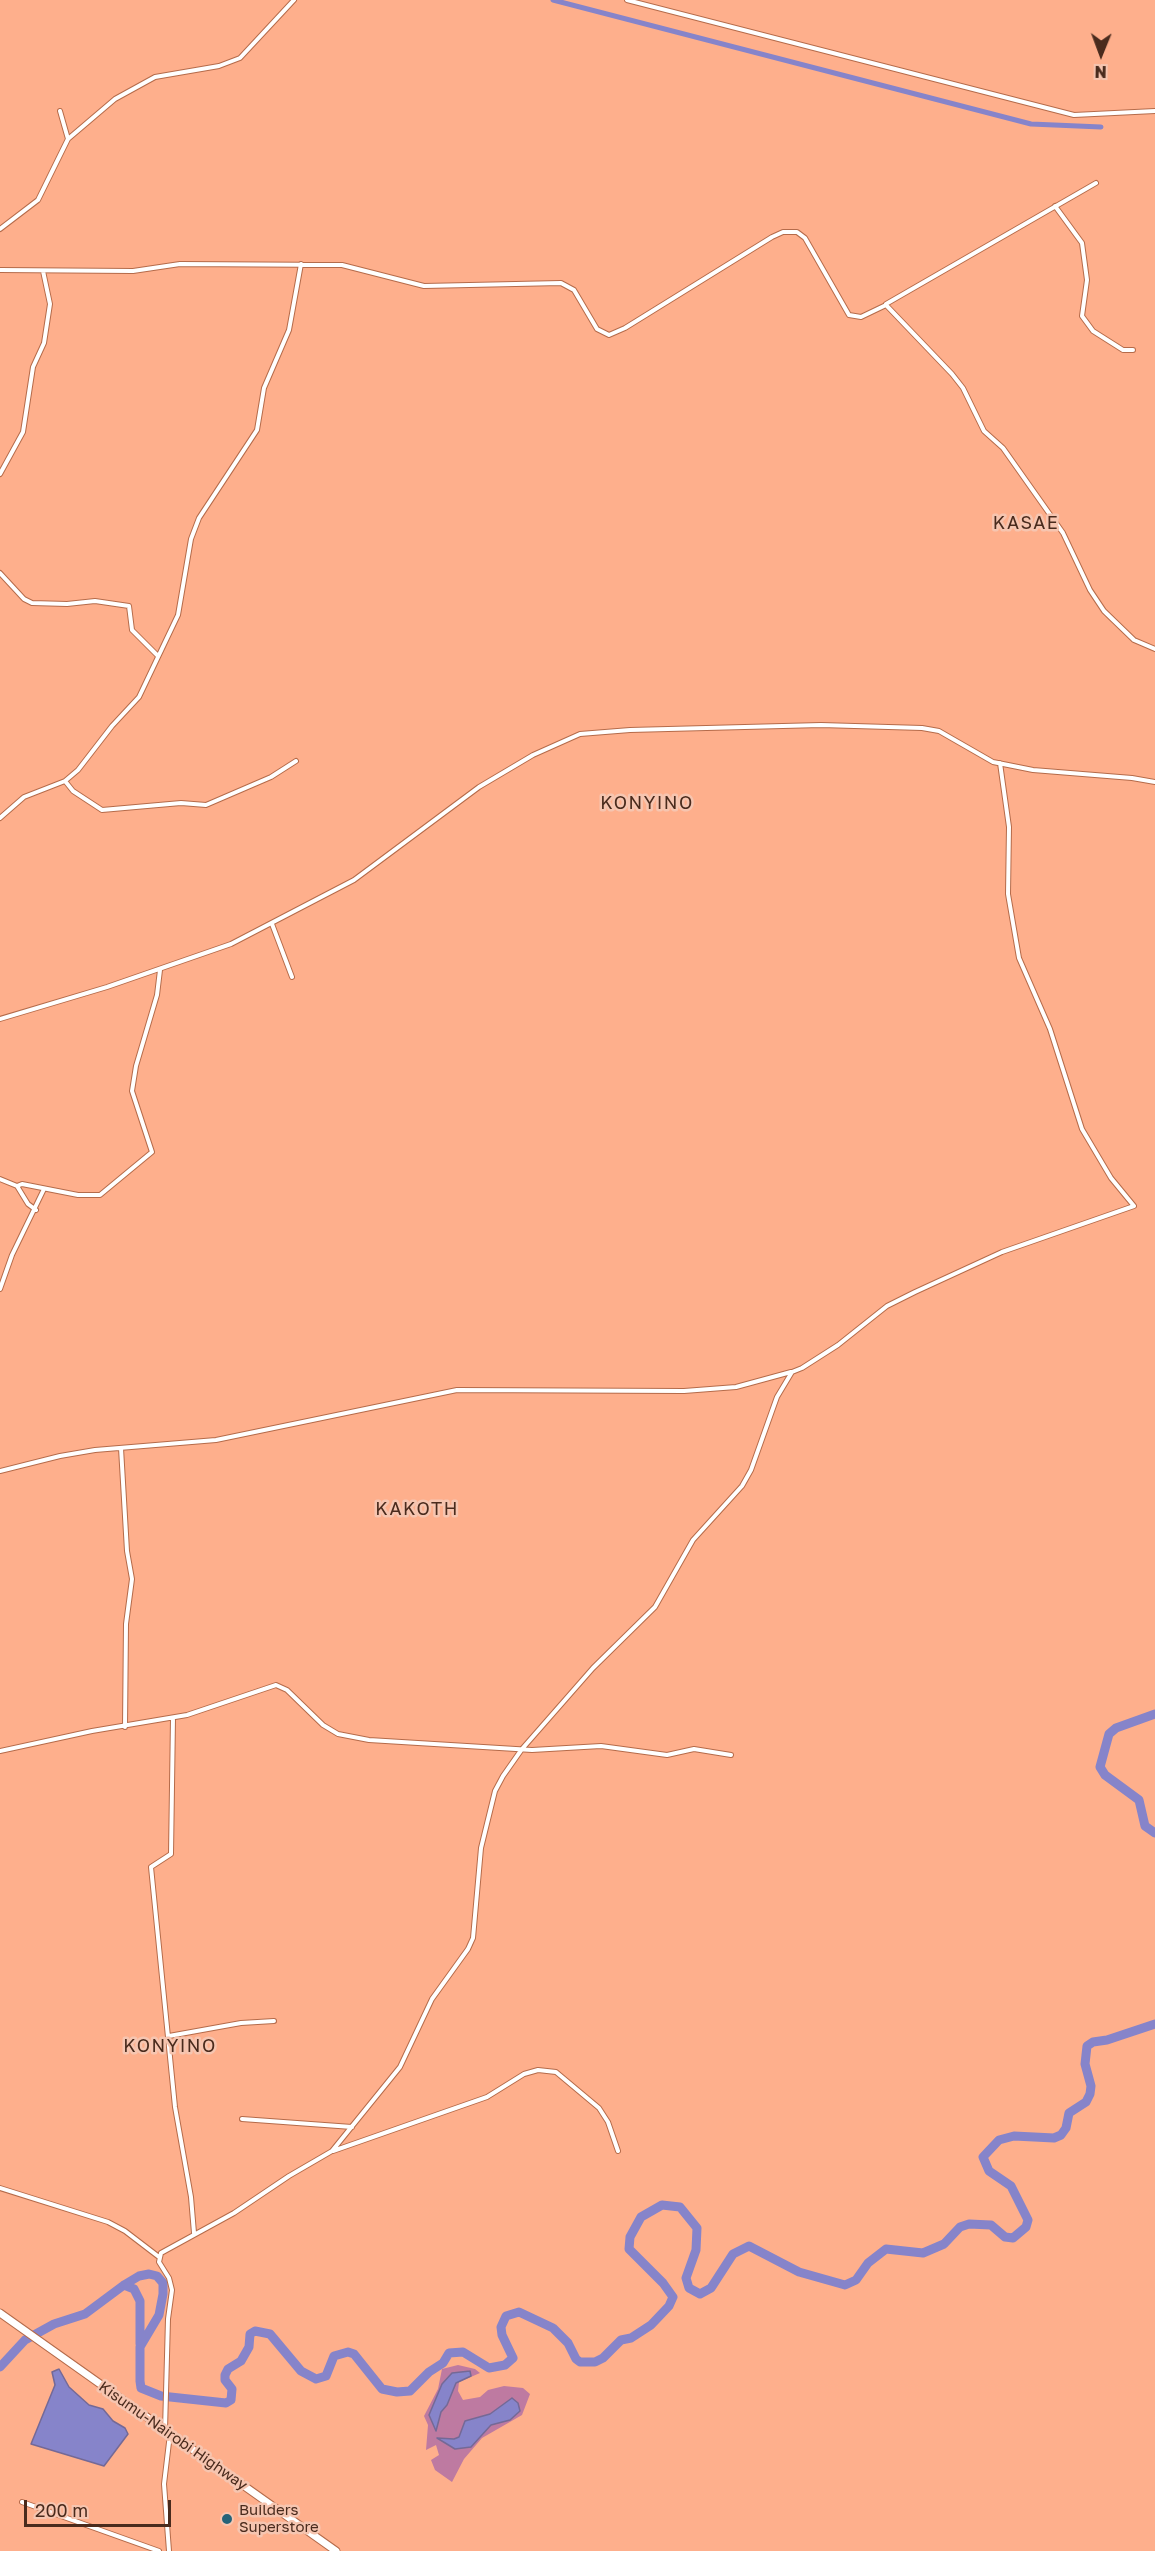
<!DOCTYPE html>
<style>
body{margin:0}
#map{position:relative;width:1155px;height:2551px;overflow:hidden;background:#feaf8c;font-family:"Golos Text",sans-serif}
canvas{display:block}
.north{position:absolute;left:1071px;top:24px;width:60px;height:60px;-webkit-text-stroke:4px #f6c5b0;paint-order:stroke;rotate:181deg;font-size:16px;font-weight:700;line-height:24px;text-align:center;color:#4a2b1d}
.north::after{content:'';display:block;margin:auto;width:21px;height:27px;background:#4a2b1d;clip-path:polygon(50% 0,100% 100%,50% 72%,0 100%)}
.scale{position:absolute;left:24px;top:2500px;width:147px;height:27px;box-sizing:border-box;border:3px solid #4a2b1d;border-top:0;padding-left:8px;font-size:18px;line-height:21px;white-space:nowrap;color:#4a2b1d;-webkit-text-stroke:4px #f6c5b0;paint-order:stroke}
</style>
<div id="map">
<canvas width="1155" height="2551"></canvas>
<div class="north">N</div>
<div class="scale">200 m</div>
</div>
<script>
const ctx = document.querySelector('canvas').getContext('2d');
ctx.lineJoin = 'round';
function fill(path, color) { ctx.fillStyle = color; ctx.fill(path, 'evenodd'); }
const toPath = rows => new Path2D(rows.map(r => 'M' + r).join(''));
function trace(path, color, width, dash) { ctx.strokeStyle = color; ctx.lineWidth = width; ctx.lineCap = dash ? 'butt' : 'round'; ctx.setLineDash(dash || []); ctx.stroke(path); }
function write(font, color, halo, rows, align = 'center') {
  ctx.font = font + ' "Golos Text",sans-serif'; ctx.lineWidth = 5; ctx.setLineDash([]); ctx.textBaseline = 'middle'; ctx.strokeStyle = halo; ctx.fillStyle = color; for (const [text, x, y, turn = 0] of rows) {
    ctx.save(); ctx.translate(x, y); ctx.rotate((+turn || 0) * Math.PI / 180); ctx.textAlign = isNaN(turn) ? turn : align; if (halo) ctx.strokeText(text, 0, 0); ctx.fillText(text, 0, 0); ctx.restore();
  }
}
fill(toPath([
 [458,2365,475,2369,480,2373,459,2382,458,2391,463,2400,480,2397,488,2390,504,2386,523,2388,530,2394,522,2415,482,2438,464,2459,452,2482,435,2470,431,2460,439,2455,436,2445,426,2450,428,2425,424,2416,438,2389,442,2369]
]), '#be7aa1');
const water = toPath([
 [59,2369,69,2387,89,2405,103,2409,113,2421,125,2428,128,2434,104,2466,31,2444,55,2385,52,2372,59,2369],
 [470,2371,471,2376,456,2383,447,2405,441,2412,436,2431,429,2415,442,2384,452,2373,470,2371],
 [512,2398,518,2403,520,2411,510,2420,491,2425,471,2447,455,2449,437,2438,454,2439,459,2437,465,2421,490,2414,512,2398]
]);
fill(water, '#8684ca');
trace(water, '#746996', 1.5);
trace(toPath([
 [553,0,1031,124,1101,127]
]), '#8684ca', 5);
trace(toPath([
 [1155,1714,1116,1728,1109,1734,1100,1767,1105,1775,1139,1800,1145,1826,1155,1833],
 [124,2285,134,2289,140,2301,140,2344],
 [0,2367,25,2340,54,2324,85,2314,124,2285,139,2276,149,2274,157,2276,163,2283,163,2294,159,2315,140,2347,140,2381,141,2388,161,2396,226,2403,231,2400,232,2389,225,2380,225,2375,228,2369,241,2361,249,2347,250,2334,255,2331,270,2334,301,2371,316,2379,326,2376,334,2356,348,2352,354,2354,382,2389,397,2392,410,2391,429,2372,443,2363,449,2353,463,2352,489,2368,505,2365,513,2358,502,2335,501,2327,506,2316,519,2312,553,2328,568,2343,576,2359,580,2362,595,2362,603,2358,621,2340,631,2338,651,2325,669,2306,673,2297,663,2283,629,2249,630,2237,641,2217,662,2205,680,2207,697,2228,696,2250,686,2278,689,2288,700,2294,711,2288,733,2254,749,2246,799,2272,845,2285,856,2280,868,2263,886,2249,923,2253,944,2244,960,2227,969,2224,991,2225,1005,2237,1013,2238,1026,2227,1028,2220,1011,2186,989,2171,983,2157,999,2140,1014,2136,1054,2138,1061,2135,1066,2128,1069,2113,1086,2102,1090,2094,1091,2086,1085,2064,1087,2046,1093,2042,1107,2040,1155,2024]
]), '#8684ca', 9);
const minor = toPath([
 [627,0,1074,115,1155,111],
 [60,111,68,139],
 [1055,206,1082,243,1087,280,1082,316,1093,331,1123,350,1133,350],
 [0,229,38,200,68,139,115,99,155,77,219,66,240,58,294,0],
 [0,270,133,271,180,264,342,265,424,286,561,283,574,290,597,329,609,335,625,328,772,237,783,232,797,232,805,238,849,315,861,317,886,305,952,374,963,388,984,431,1003,448,1063,533,1090,590,1104,611,1134,640,1155,649],
 [886,304,1096,183],
 [0,474,23,432,33,367,44,343,50,304,43,271],
 [0,573,24,599,32,603,67,604,95,601,129,606,132,630,158,656],
 [65,781,73,791,102,810,181,803,206,805,271,777,296,761],
 [0,818,24,797,65,781,78,770,112,726,139,697,178,615,191,539,199,518,257,430,264,388,289,330,301,264],
 [272,924,292,977],
 [0,1019,107,987,231,944,354,880,479,787,533,755,580,734,630,730,821,725,922,728,939,731,993,762,1033,770,1132,778,1155,782],
 [0,1179,17,1186,22,1184,78,1195,100,1195,152,1152,132,1091,136,1066,157,995,160,970],
 [17,1186,28,1204,36,1210],
 [0,1289,12,1255,44,1189],
 [121,1448,127,1551,132,1579,126,1624,125,1727],
 [0,1471,60,1456,95,1450,216,1440,457,1390,684,1391,736,1387,791,1372],
 [173,1718,171,1854,151,1867,175,2107,191,2197,194,2233],
 [0,1751,92,1731,187,1715,276,1685,287,1690,323,1725,338,1734,369,1740,532,1750,601,1746,667,1755,694,1749,731,1755],
 [169,2036,241,2023,274,2021],
 [242,2119,352,2127],
 [333,2151,487,2097,524,2074,538,2070,556,2072,599,2108,608,2122,618,2151],
 [0,2188,108,2222,125,2231,159,2257],
 [165,2430,168,2319,172,2290,169,2278,159,2262,161,2253,234,2213,289,2176,332,2151,400,2067,432,1999,468,1949,473,1938,481,1848,495,1791,503,1776,522,1749,593,1668,655,1607,693,1540,742,1486,751,1470,777,1397,792,1372,802,1368,838,1345,887,1306,915,1292,1002,1252,1134,1206,1111,1178,1082,1129,1050,1029,1019,958,1008,894,1009,827,1000,763],
 [22,2502,159,2551],
 [169,2551,164,2484,170,2434]
]);
const trunk = toPath([
 [0,2313,336,2551]
]);
trace(minor, '#b56b4a', 6);
trace(trunk, '#b56b4a', 9);
trace(minor, '#fff', 4);
trace(trunk, '#fff', 7);
for (const [x, y, r, color] of [
 [227,2519,6,"#256379"]
]) { const dot = new Path2D(); dot.arc(x, y, r, 0, 2 * Math.PI); ctx.fillStyle = color; ctx.fill(dot); trace(dot, '#f6c5b0', 2); }
write('15px', '#4a2b1d', '#f6c5b0', [
 ["Kisumu-Nairobi Highway",173,2436,35]
]);
write('15px', '#4a2b1d', '#f6c5b0', [
 ["Builders",239,2510],
 ["Superstore",239,2527]
], 'left');
ctx.letterSpacing = '1.5px';
write('18px', '#4a2b1d', '#f6c5b0', [
 ["KASAE",1026,523],
 ["KONYINO",647,803],
 ["KAKOTH",417,1509],
 ["KONYINO",170,2046]
]);
ctx.letterSpacing = '0px';
</script>
